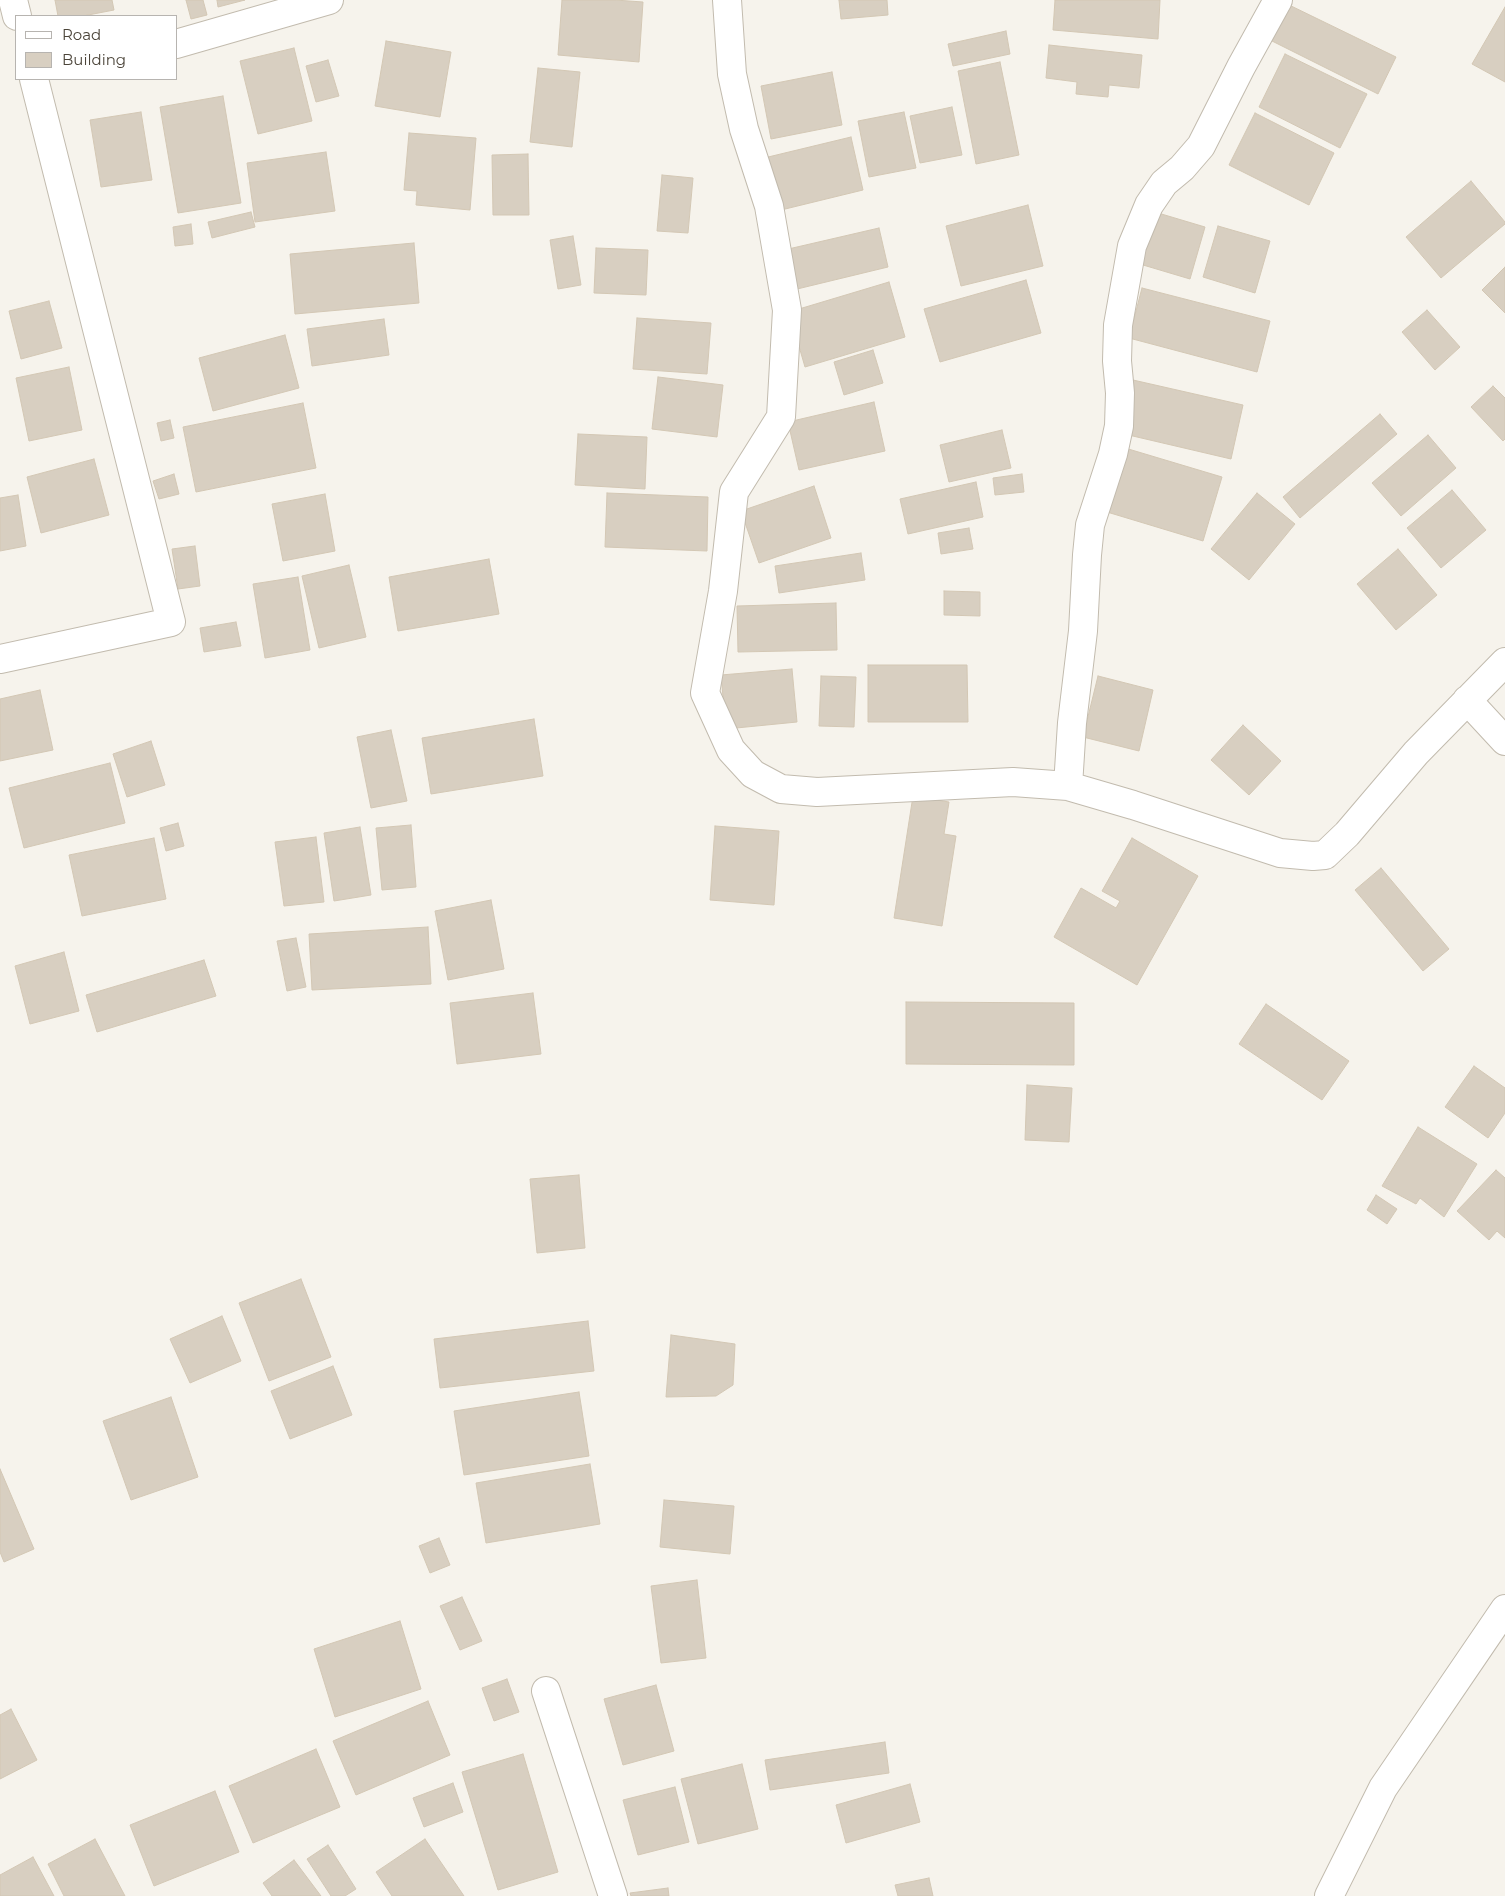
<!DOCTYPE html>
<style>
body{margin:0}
#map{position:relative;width:1505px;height:1896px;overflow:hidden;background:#f6f3ec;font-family:Montserrat,sans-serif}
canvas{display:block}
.legend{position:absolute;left:15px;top:15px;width:162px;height:65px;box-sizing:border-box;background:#fff;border:1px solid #b7b4b0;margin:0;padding:6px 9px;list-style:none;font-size:15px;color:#4b4439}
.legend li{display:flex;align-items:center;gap:10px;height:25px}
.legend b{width:25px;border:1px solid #b7b4b0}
</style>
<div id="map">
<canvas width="1505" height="1896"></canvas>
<ul class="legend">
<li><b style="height:6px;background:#fff"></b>Road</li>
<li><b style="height:14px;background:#d8cfc1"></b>Building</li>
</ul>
</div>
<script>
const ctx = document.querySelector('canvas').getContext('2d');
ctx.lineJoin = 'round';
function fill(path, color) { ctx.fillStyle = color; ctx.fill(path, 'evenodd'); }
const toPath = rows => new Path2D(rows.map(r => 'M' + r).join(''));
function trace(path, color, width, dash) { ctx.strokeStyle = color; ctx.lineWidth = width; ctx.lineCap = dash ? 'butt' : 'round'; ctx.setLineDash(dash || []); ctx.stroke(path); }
const building = toPath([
 [55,0,112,0,114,10,83,16,58,16,55,0],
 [186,0,203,0,207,15,191,19,186,0],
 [217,0,245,0,218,7,217,0],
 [562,0,615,0,643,2,639,62,558,55,562,0],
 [839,0,887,0,888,15,841,19,839,0],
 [1055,0,1160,0,1158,39,1053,30,1055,0],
 [1285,3,1396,57,1378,94,1268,39,1285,3],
 [1505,7,1505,82,1472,64,1505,7],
 [1006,31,1010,54,953,66,948,44,1006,31],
 [386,41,451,52,440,117,375,106,386,41],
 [1049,45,1142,55,1139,88,1109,85,1108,97,1076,94,1077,82,1046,78,1049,45],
 [294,48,312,121,258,134,240,61,294,48],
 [1285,54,1367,94,1340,148,1259,107,1285,54],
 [328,60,339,96,316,102,306,66,328,60],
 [1000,62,1019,155,976,164,958,71,1000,62],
 [538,68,580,72,572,147,530,142,538,68],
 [832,72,842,125,771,139,761,86,832,72],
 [223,96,241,203,178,213,160,107,223,96],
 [952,107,962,155,920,163,910,116,952,107],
 [141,112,152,180,101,187,90,120,141,112],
 [904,112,916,168,869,177,858,121,904,112],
 [1255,113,1334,153,1309,205,1229,165,1255,113],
 [409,133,476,138,470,210,416,205,417,191,404,190,409,133],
 [851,137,863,190,777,211,764,158,851,137],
 [326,152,335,211,255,222,247,163,326,152],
 [528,154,529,215,493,215,492,155,528,154],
 [662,175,693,178,688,233,657,231,662,175],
 [1471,181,1505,222,1505,224,1441,278,1406,237,1471,181],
 [1028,205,1043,266,961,286,946,226,1028,205],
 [1148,210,1205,227,1190,279,1133,262,1148,210],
 [251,212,255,227,212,238,208,222,251,212],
 [191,224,193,244,175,246,173,227,191,224],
 [1218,226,1270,241,1255,293,1203,277,1218,226],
 [879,228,888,267,793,290,784,250,879,228],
 [573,236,581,285,558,289,550,240,573,236],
 [414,243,419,303,295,314,290,254,414,243],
 [596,248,648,250,646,295,594,293,596,248],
 [1505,267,1505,313,1482,290,1505,267],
 [1026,280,1041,333,940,362,924,309,1026,280],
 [889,282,905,337,805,367,789,312,889,282],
 [1142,288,1270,321,1257,372,1129,338,1142,288],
 [49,301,62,348,21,359,9,311,49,301],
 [1427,310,1460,347,1435,370,1402,332,1427,310],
 [637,318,711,323,707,374,633,369,637,318],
 [384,319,389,355,312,366,307,329,384,319],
 [285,335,299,388,213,411,199,358,285,335],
 [873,350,883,383,844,395,834,362,873,350],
 [69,367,82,430,29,441,16,378,69,367],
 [658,377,723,385,717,437,652,429,658,377],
 [1133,380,1243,405,1231,459,1120,433,1133,380],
 [1493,386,1505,398,1505,439,1503,441,1471,407,1493,386],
 [874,402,885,451,799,470,788,422,874,402],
 [303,403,316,468,196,492,183,427,303,403],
 [1380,414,1397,434,1300,518,1283,497,1380,414],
 [170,420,174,438,161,441,157,423,170,420],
 [1002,430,1011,468,949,482,940,445,1002,430],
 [578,434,647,437,645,489,575,485,578,434],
 [1428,435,1456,468,1401,516,1372,483,1428,435],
 [1125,448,1222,477,1203,541,1107,512,1125,448],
 [94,459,109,515,41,533,27,477,94,459],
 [174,474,179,494,159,499,153,481,174,474],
 [1022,474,1024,492,995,495,993,478,1022,474],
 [976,482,983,517,908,534,900,499,976,482],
 [814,486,831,538,759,563,741,511,814,486],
 [1452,490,1486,530,1441,568,1407,528,1452,490],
 [607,493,708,497,707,551,605,547,607,493],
 [1257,493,1295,524,1249,580,1211,549,1257,493],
 [325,494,335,551,283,561,272,504,325,494],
 [18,495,26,546,0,551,0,498,18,495],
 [969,528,973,549,941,554,938,533,969,528],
 [195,546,200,586,178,589,172,549,195,546],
 [1398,549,1437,595,1396,630,1357,584,1398,549],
 [861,553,865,580,779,593,775,566,861,553],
 [489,559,499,614,398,631,389,577,489,559],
 [349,565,366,637,319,648,302,576,349,565],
 [298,577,310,650,265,658,253,584,298,577],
 [944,591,980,592,980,616,944,615,944,591],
 [836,603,837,650,738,652,737,606,836,603],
 [236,622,241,646,204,652,200,628,236,622],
 [868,665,967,665,968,722,868,722,868,665],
 [792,669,797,722,726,729,721,675,792,669],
 [821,676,856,677,854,727,819,726,821,676],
 [1098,676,1153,690,1139,751,1083,737,1098,676],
 [40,690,53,750,0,761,0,699,40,690],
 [534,719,543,776,431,794,422,738,534,719],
 [1243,725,1281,761,1249,795,1211,760,1243,725],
 [391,730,407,801,371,808,357,737,391,730],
 [151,741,165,785,127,797,113,754,151,741],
 [110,763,125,823,24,848,9,788,110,763],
 [913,796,949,802,944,834,956,836,942,926,894,918,913,796],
 [178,823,184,846,166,851,160,828,178,823],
 [411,825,416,887,382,890,376,828,411,825],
 [715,826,779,831,774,905,710,900,715,826],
 [360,827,371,895,334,901,324,833,360,827],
 [316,837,324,902,284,906,275,842,316,837],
 [154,838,166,899,82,916,69,855,154,838],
 [1132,838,1198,876,1137,985,1054,937,1081,888,1116,908,1120,901,1102,891,1132,838],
 [1381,868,1449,949,1423,971,1355,890,1381,868],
 [491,900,504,969,448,980,435,911,491,900],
 [428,927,431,984,312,990,309,934,428,927],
 [296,938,306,987,287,991,277,941,296,938],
 [64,952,79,1011,30,1024,15,966,64,952],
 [204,960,216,996,97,1032,86,995,204,960],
 [533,993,541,1054,457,1064,450,1003,533,993],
 [906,1002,1074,1003,1074,1065,906,1064,906,1002],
 [1266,1004,1349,1061,1322,1100,1239,1044,1266,1004],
 [1474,1066,1505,1088,1505,1113,1488,1138,1445,1107,1474,1066],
 [1027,1085,1072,1088,1069,1142,1025,1140,1027,1085],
 [1418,1127,1477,1164,1444,1217,1420,1198,1416,1204,1382,1186,1418,1127],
 [1496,1170,1505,1178,1505,1238,1497,1231,1489,1240,1457,1211,1496,1170],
 [579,1175,585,1248,537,1253,530,1179,579,1175],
 [1376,1195,1397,1209,1387,1224,1367,1210,1376,1195],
 [301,1279,331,1357,269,1381,239,1303,301,1279],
 [222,1316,241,1361,190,1383,170,1339,222,1316],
 [588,1321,594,1371,440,1388,434,1339,588,1321],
 [671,1335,735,1344,733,1385,716,1396,666,1397,671,1335],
 [333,1366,352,1415,290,1439,271,1391,333,1366],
 [579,1392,589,1456,464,1475,454,1411,579,1392],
 [171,1397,198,1477,131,1500,103,1421,171,1397],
 [590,1464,600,1524,486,1543,476,1483,590,1464],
 [0,1469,34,1549,4,1562,0,1552,0,1469],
 [664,1500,734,1506,730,1554,660,1547,664,1500],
 [439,1538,450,1565,430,1573,419,1546,439,1538],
 [697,1580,706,1658,661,1663,651,1586,697,1580],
 [462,1597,482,1641,460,1650,440,1606,462,1597],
 [400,1621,421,1689,335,1717,314,1649,400,1621],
 [507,1679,519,1712,494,1721,482,1688,507,1679],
 [656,1685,674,1751,623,1765,604,1699,656,1685],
 [428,1701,450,1755,356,1795,333,1741,428,1701],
 [11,1709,37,1760,0,1779,0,1715,11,1709],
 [885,1742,889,1773,770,1790,765,1760,885,1742],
 [316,1749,340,1807,253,1843,229,1786,316,1749],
 [523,1754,558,1872,498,1890,462,1772,523,1754],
 [742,1764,758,1829,698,1844,681,1779,742,1764],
 [453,1783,463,1812,424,1827,413,1798,453,1783],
 [910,1784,920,1822,846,1843,836,1805,910,1784],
 [675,1787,689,1842,638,1855,623,1800,675,1787],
 [215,1791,239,1852,154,1886,130,1825,215,1791],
 [95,1839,125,1896,64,1896,48,1864,95,1839],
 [425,1839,464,1896,392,1896,376,1872,425,1839],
 [328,1845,356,1889,345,1896,331,1896,307,1859,328,1845],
 [33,1857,54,1896,0,1896,0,1875,33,1857],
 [294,1860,321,1896,272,1896,263,1883,294,1860],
 [929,1878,933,1896,898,1896,895,1885,929,1878],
 [668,1888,669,1896,631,1896,630,1893,668,1888]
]);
fill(building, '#d8cfc1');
trace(building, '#d3c7b4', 1);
const minor = toPath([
 [13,0,17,16],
 [727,0,732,74,744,129,769,206,787,310,781,417,734,492,723,591,705,693,731,750,753,774,781,789,817,792,1013,782,1068,786,1133,805,1280,853,1313,856,1325,855,1347,834,1416,753,1505,662],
 [176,44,329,0],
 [0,659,171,622,34,79],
 [1467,700,1505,741],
 [1068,786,1072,723,1083,631,1087,555,1090,525,1113,454,1119,426,1120,393,1117,361,1118,325,1132,246,1149,205,1164,183,1182,168,1201,146,1241,67,1278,0],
 [546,1691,613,1896],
 [1329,1896,1383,1788,1505,1609]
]);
trace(minor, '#c2bbae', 30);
trace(minor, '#fff', 28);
</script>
